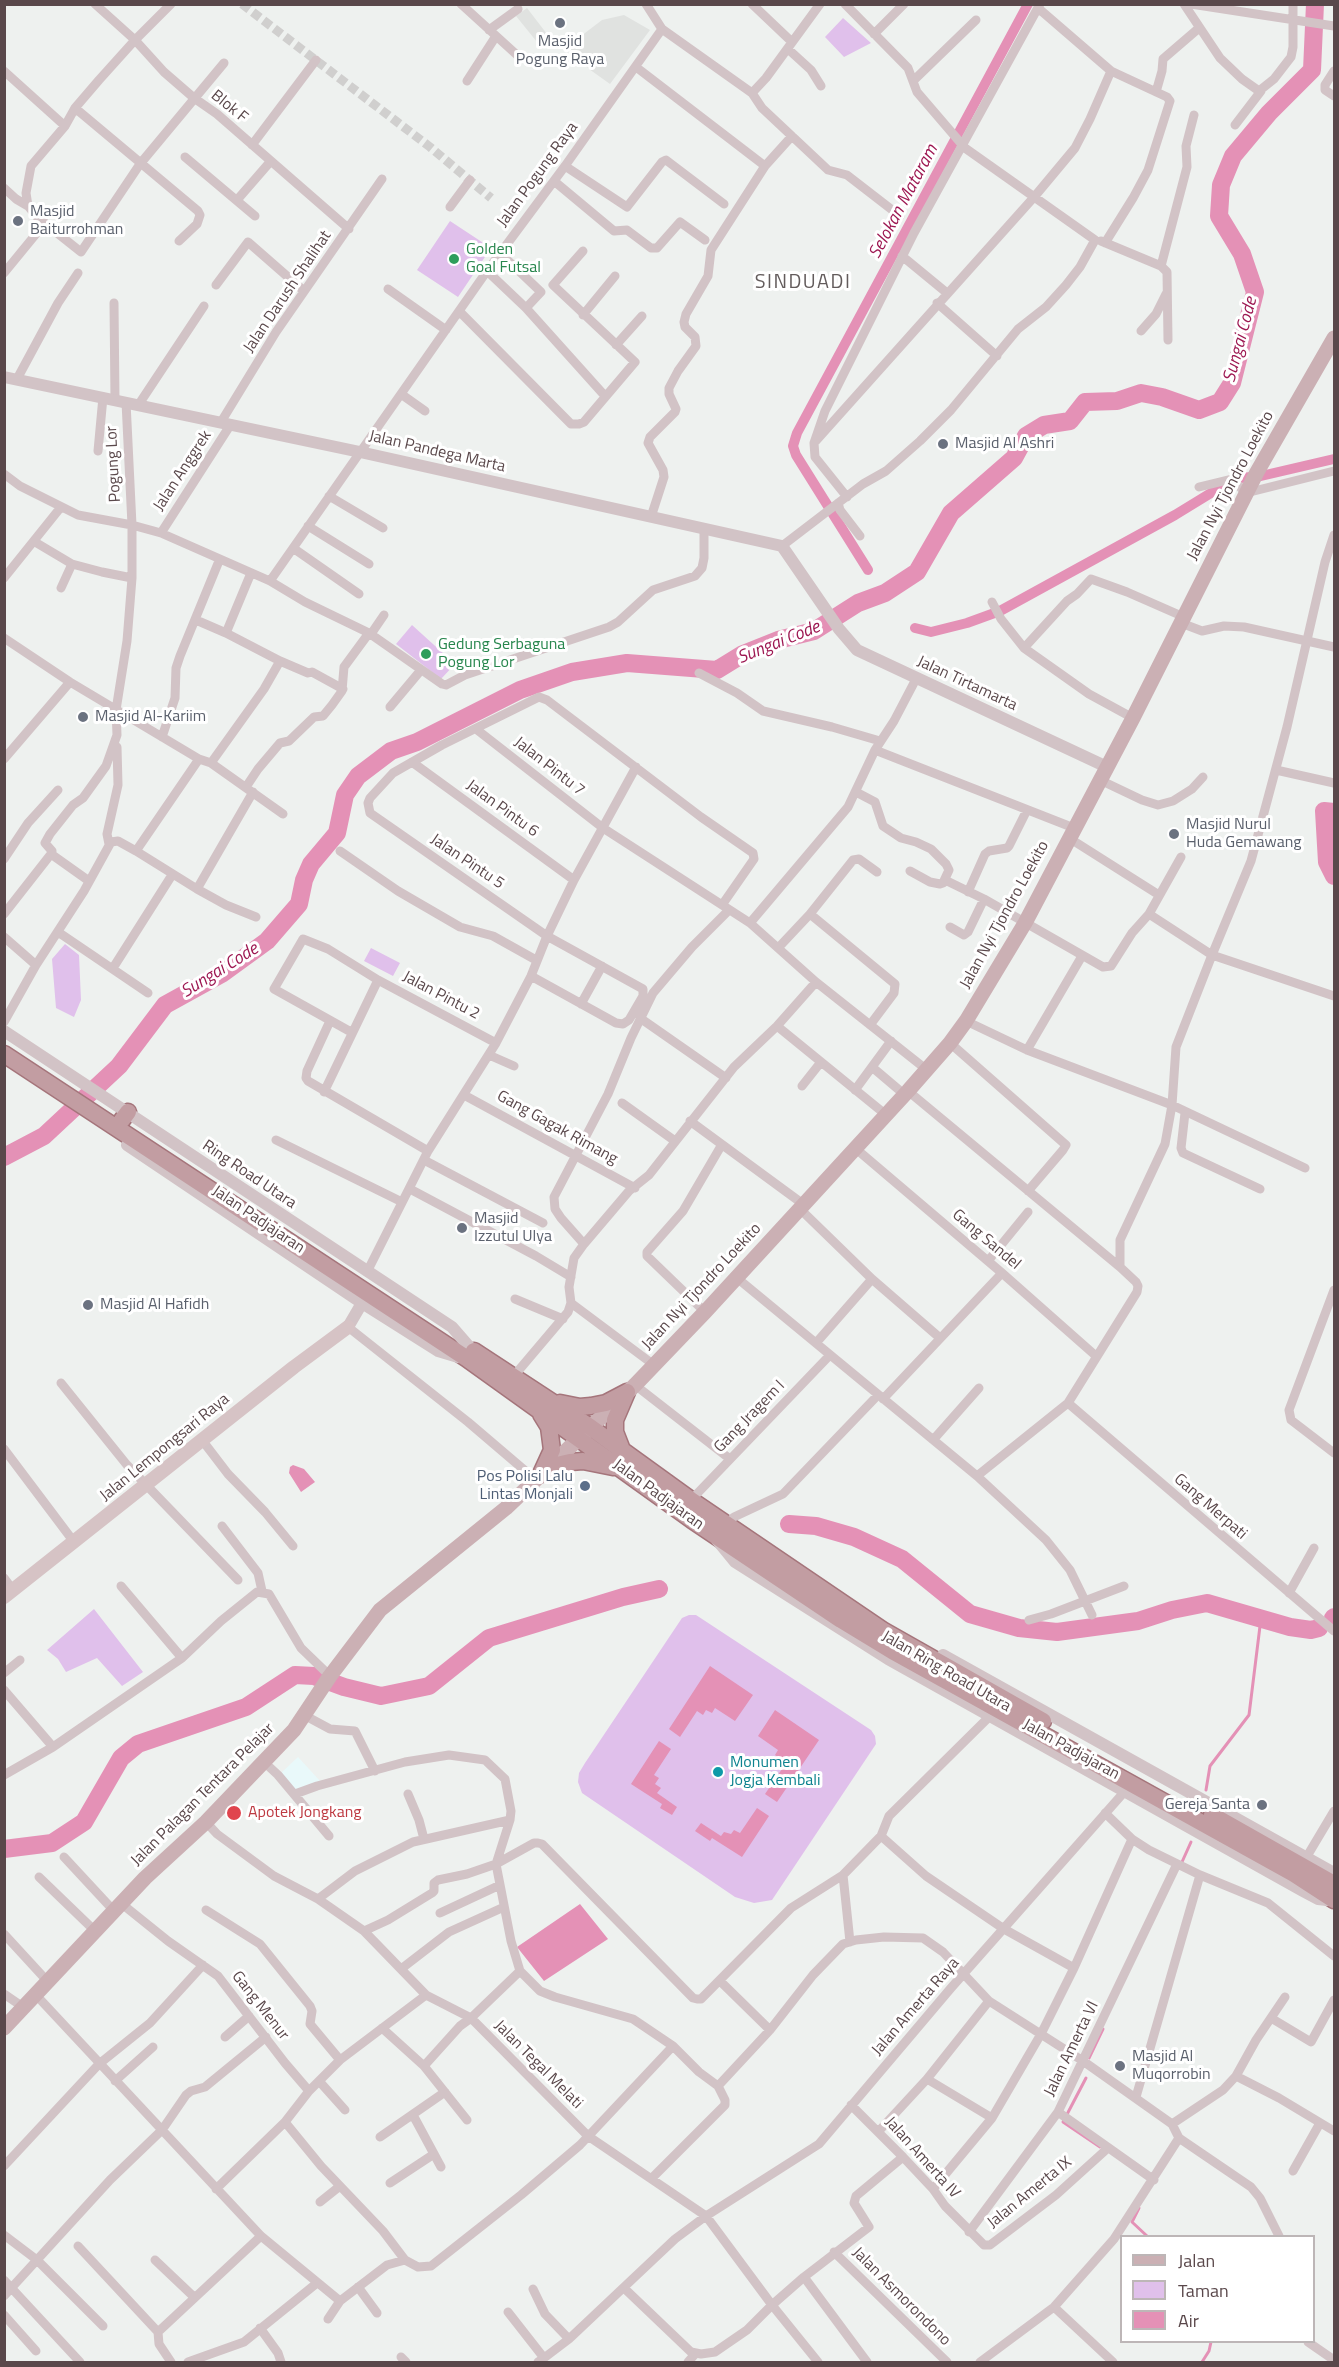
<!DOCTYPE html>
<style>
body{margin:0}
#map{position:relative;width:1339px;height:2367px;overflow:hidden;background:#eef1ef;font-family:"Titillium Web",sans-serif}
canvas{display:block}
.frame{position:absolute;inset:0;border:6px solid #5a484b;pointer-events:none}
.legend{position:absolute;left:1120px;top:2235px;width:195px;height:108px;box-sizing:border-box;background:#fff;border:2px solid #bdb6b7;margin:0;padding:8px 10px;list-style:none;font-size:18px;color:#5a484b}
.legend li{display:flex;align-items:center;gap:12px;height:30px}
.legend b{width:30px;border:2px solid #bdb6b7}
</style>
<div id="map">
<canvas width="1339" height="2367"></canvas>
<div class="frame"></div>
<ul class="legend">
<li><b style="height:8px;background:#cbb0b4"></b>Jalan</li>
<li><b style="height:16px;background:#e0c0eb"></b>Taman</li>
<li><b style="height:16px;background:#e491b6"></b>Air</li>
</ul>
</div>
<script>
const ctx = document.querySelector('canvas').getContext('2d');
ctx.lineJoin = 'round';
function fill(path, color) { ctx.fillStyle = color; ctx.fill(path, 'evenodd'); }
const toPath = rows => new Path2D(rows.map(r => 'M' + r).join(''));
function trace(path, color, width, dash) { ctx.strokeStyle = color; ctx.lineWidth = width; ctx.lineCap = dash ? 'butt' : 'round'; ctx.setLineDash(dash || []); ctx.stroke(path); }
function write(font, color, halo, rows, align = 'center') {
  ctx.font = font + ' "Titillium Web",sans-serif'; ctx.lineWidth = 6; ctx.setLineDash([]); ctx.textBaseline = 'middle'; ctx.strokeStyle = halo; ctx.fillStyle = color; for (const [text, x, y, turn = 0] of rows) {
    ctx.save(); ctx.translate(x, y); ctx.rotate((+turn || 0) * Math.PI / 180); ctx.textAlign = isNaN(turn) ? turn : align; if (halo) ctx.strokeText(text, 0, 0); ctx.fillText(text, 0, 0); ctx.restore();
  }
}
fill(toPath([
 [298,1757,320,1781,296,1791,280,1774]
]), '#e9f9fa');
fill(toPath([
 [527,8,547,34,537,42,516,16],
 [624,15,650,30,610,84,589,69,568,46,602,20]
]), '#e0e2e0');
fill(toPath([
 [843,18,871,43,844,57,825,37],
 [450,221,491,248,458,297,417,270],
 [412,625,455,664,441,679,396,644],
 [65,944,79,955,81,1000,74,1017,56,1008,52,959],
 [371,948,400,963,393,976,364,961],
 [94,1609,143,1672,122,1686,97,1658,66,1672,58,1659,47,1650],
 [689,1615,696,1615,871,1730,875,1736,876,1744,772,1900,754,1903,735,1897,582,1793,578,1782,579,1773,585,1763,682,1618]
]), '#e0c0eb');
fill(toPath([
 [293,1465,304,1469,315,1482,301,1492,289,1473,290,1467],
 [710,1666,753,1695,735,1721,715,1708,712,1713,706,1710,703,1715,697,1711,680,1737,669,1729],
 [775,1710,819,1740,777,1802,765,1794,782,1769,777,1765,780,1759,775,1755,778,1750,758,1736],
 [659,1741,671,1749,654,1775,659,1778,655,1784,661,1788,657,1793,677,1807,672,1815,660,1808,662,1804,631,1784],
 [757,1808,769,1816,742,1857,712,1838,710,1841,695,1831,701,1823,721,1836,724,1832,731,1834,734,1830,740,1833],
 [580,1904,608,1939,544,1981,517,1947]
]), '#e491b6');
trace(toPath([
 [1206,1790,1210,1766,1249,1715,1261,1618],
 [1182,1862,1191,1842],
 [1089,2058,1103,2029],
 [1086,2078,1063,2122,1100,2147],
 [1139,2208,1132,2222,1147,2236],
 [1202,2362,1209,2351,1211,2342]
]), '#e491b6', 3);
trace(toPath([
 [1241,478,1261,476,1334,459],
 [868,570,796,455,793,446,797,433,1028,4],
 [915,628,931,632,967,623,1000,611,1175,515,1224,485]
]), '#e491b6', 10);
trace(toPath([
 [1334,812,1324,811,1327,862,1334,876],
 [4,1157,44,1136,119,1066,165,1005,223,973,267,941,299,904,304,880,311,864,337,833,345,795,358,776,391,751,417,742,520,690,572,672,627,663,717,670,743,654,778,640,814,631,858,603,885,593,917,572,951,513,1014,458,1026,436,1044,425,1070,421,1085,402,1117,401,1141,393,1162,397,1199,410,1220,402,1232,383,1255,292,1242,254,1219,216,1221,185,1233,156,1269,113,1312,70,1315,4],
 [789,1524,816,1526,854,1537,902,1559,970,1614,1019,1628,1057,1632,1138,1621,1172,1610,1207,1603,1290,1627,1311,1630,1319,1628],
 [1333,1618,1334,1617],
 [4,1849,52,1843,84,1822,121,1758,138,1744,246,1707,295,1675,314,1676,344,1687,381,1696,429,1686,489,1638,623,1597,659,1589]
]), '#e491b6', 18);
trace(toPath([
 [242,4,430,147,491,198]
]), '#d0cfce', 9, [9, 4.5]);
const trunk = toPath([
 [4,1054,466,1358,692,1520,841,1620,892,1651,1294,1874,1334,1900],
 [122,1120,128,1112],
 [474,1351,590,1427,691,1500,884,1631,1043,1721],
 [560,1403,580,1407,591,1406,606,1403,627,1392],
 [622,1450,615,1432,615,1420,627,1392],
 [541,1474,557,1465,570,1462,583,1461,613,1467],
 [541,1474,552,1450,549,1427,541,1414],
 [1212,1815,1334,1884]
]);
trace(trunk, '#a5757b', 19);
trace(toPath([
 [95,4,135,40,164,72,194,98,217,114,349,229],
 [171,4,135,40,99,80,75,108,65,126,31,166,26,193,28,206,37,217,81,252,140,164,224,63],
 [461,4,517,55],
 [752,4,792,42],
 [1184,4,1220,58,1242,79,1259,91,1274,79,1291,57,1293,47,1293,4],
 [1191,4,1334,26],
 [662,29,752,93,762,108,828,170,847,175,900,216],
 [489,30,518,9],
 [874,34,904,4],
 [788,49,811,70,821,86],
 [636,67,765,166],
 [4,71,65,126],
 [1334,71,1325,85,1325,90,1334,96],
 [467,81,496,36],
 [913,81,976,20],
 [1156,92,1162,71,1163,59,1199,28],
 [752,93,766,78,820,4],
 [75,108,198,211,200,215,197,224,179,241],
 [1235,125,1261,91],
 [252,145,316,60],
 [185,157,255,216],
 [565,166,627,207,662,162,666,160,724,204],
 [554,181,614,231,627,230,651,248,657,248,680,222,705,240],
 [4,188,16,199,28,206],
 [237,200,270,162],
 [450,207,470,180],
 [1101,241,1161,266,1167,272,1168,340],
 [1105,243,1133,198,1148,170,1170,101,1167,97,1111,71],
 [500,253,541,292,526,308],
 [902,256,947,293],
 [1161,266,1187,167,1186,146,1194,115],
 [487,271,526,308,605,396],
 [4,273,45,223],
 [216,285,248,242,304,291],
 [388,289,446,330],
 [114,303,115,400],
 [937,303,997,356],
 [459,311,571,424,579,424,584,422,635,362,553,285,583,251],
 [583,315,615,276],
 [1141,331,1156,314,1166,294],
 [616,345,642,316],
 [17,379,58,303,78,273],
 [401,394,425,411],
 [139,404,204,306],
 [221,422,276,332,382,179],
 [814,443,1035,196,1075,148,1090,119,1111,71,1038,8],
 [98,451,103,397],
 [4,474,20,486,78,515,132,525,161,533,270,581,305,602,369,633,442,684,446,685,465,675,609,627,618,622,653,590,695,576,702,568,704,558,704,529],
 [1199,487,1232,479,1246,493,1334,471],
 [329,496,383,528],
 [847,497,815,457,814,443,825,411,914,233,1040,4],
 [838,503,840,510,860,536],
 [651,517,664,477,663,470,648,443,650,437,675,412,676,409,669,394,669,388,678,371,696,346,695,337,685,327,684,322,686,314,708,276,711,250,765,166,792,136],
 [308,526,369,564],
 [161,533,231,424],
 [35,542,72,564,102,572,132,578],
 [782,546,863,484,886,471,920,441,951,410,1018,329,1046,307,1066,285,1080,267,1095,240,965,148,917,92,908,68,845,4],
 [293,548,359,594],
 [4,578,61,507],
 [270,581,487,271,565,166,662,29,646,4],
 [61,588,72,564],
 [992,602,1001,619,1024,648,1089,694,1133,718],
 [196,620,226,633],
 [1181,623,1202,631,1224,626,1244,627,1334,647],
 [371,634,384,615],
 [4,638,70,682,199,759],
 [1024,648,1067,601,1077,594,1091,579,1127,592,1184,617],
 [280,661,308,673,312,672,343,689],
 [699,673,737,693,763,711,832,727,880,741],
 [390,707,421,670],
 [476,729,603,828,750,923,816,982,927,1070],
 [162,737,175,698,176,668,180,656,219,561],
 [875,750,1074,828],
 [4,759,70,682],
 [412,762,574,880],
 [211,763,283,814],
 [1276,770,1334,783],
 [1100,780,1142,800,1158,805,1173,801,1192,789,1203,777],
 [246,787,258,769,280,743,289,741,314,717,323,716,332,705,342,691,344,667,369,633],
 [856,792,875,802,883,826,901,838,916,842,931,849,946,864,949,870,943,883,940,884,930,882,910,871],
 [1069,838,1159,895],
 [109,844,107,834,118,785,117,747],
 [136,851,199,759,211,763,264,689,280,661,226,633,251,573],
 [340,851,398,891,460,927,493,936,536,960],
 [51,854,89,881],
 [4,859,28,823,58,790],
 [945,880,984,899],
 [197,889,253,792],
 [968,892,985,854,989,851,1007,848,1009,846,1027,810],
 [4,914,51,854,52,851,45,843,50,834,73,805,83,798,106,766,117,735,116,710,127,641,132,578,132,525,126,402],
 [810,914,853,860,859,859,877,872],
 [1149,914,1212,955,1334,996],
 [750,923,848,807,875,750,894,721,916,679],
 [950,927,964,935,968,932,984,899,1103,967,1111,966,1132,933,1149,914,1181,857],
 [58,932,148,993],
 [4,937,36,965],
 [779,947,810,914,895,984,894,993,870,1025],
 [113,968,172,875],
 [531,976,616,1023,623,1024,629,1020,643,996,643,989,547,936,370,813,368,803,370,798,393,773,442,745,539,697,547,700,701,817,753,853,754,859,722,905],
 [581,1004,602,966],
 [640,1018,726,1078],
 [330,1021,307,1071,306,1078,308,1081,428,1151],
 [966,1021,1027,1050,1172,1105,1305,1168],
 [4,1022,36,965,84,891,111,842,118,841,136,851,197,889,226,905,256,917],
 [777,1026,885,1114],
 [351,1032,274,989,303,939,328,949,378,980,496,1043],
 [950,1043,1066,1145,1063,1150,1028,1191],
 [1027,1050,1082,956],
 [489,1055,514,1066],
 [872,1067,905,1095],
 [802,1086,821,1062],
 [855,1090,891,1041],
 [908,1091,1120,1267],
 [324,1092,378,980],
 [464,1095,635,1188],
 [622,1103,675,1141],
 [1185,1113,1181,1148,1183,1153,1260,1189],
 [690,1121,803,1204],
 [276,1140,402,1202],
 [855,1148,1002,1273,1096,1356],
 [424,1160,543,1223],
 [410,1189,536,1256,571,1277],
 [799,1208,872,1279],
 [584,1244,561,1218,555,1209,554,1197,608,1094,631,1038,653,993,692,947,729,910],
 [988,1261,1028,1212],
 [367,1272,428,1151,496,1043,531,976,547,936,574,880,636,767],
 [737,1278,977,1476,1046,1540,1070,1570,1092,1615],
 [1334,1290,1289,1410,1291,1420,1334,1453],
 [515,1299,563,1319],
 [571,1303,654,1365],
 [705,1312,647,1256,647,1252,683,1211,721,1146],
 [348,1327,468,1422,536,1480],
 [816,1343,872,1279,940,1338],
 [513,1377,568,1312,571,1303,569,1287,574,1258,584,1244,629,1191,649,1175,734,1067,777,1026,816,982],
 [61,1383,127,1465,238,1580],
 [635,1385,730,1459],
 [883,1399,1002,1273],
 [1068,1403,1334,1631],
 [202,1440,228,1474,265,1512,293,1546],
 [933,1440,979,1388],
 [4,1449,74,1542],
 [977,1476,1068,1403,1137,1292,1138,1286,1136,1282,1120,1267,1120,1240,1165,1144,1172,1105,1176,1047,1212,955,1251,861,1287,727,1325,562,1334,535],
 [691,1500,830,1355],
 [729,1522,734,1517,783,1494,878,1395],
 [222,1526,258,1573,262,1591],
 [4,1578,13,1590],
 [121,1586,182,1658],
 [1289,1593,1314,1548],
 [1029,1620,1051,1614,1124,1586],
 [4,1673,20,1660],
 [4,1690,53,1747],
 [304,1715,330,1729,355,1731,375,1771],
 [990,1716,889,1816,881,1836,926,1876,1004,1929,1074,1968],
 [264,1762,278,1775,329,1836],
 [4,1775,53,1747,182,1658,221,1621,257,1592,269,1594,301,1648,330,1676],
 [295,1794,317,1786,405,1762,449,1755,485,1760,505,1779,511,1811,510,1820,496,1864,511,1941,520,1971,540,1991,555,1997,633,2019,673,2046,699,2072,718,2086,725,2100,725,2105,652,2178],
 [408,1794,419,1820,424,1839],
 [1105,1813,1132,1839,1149,1850,1200,1875,1268,1903,1334,1956],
 [206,1822,217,1834,274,1876,318,1899,364,1931,426,1995,471,2018,588,2136,706,2216,772,2305,818,2362],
 [64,1857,115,1912],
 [1303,1863,1334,1811],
 [39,1877,95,1931],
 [318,1899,355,1871,413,1842,510,1820],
 [122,1904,168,1941,218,1976,285,2063,309,2091],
 [206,1910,260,1944,310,2006,312,2011,310,2024,340,2060],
 [440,1913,500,1885],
 [364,1931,388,1920,432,1893,434,1891,434,1883,438,1880,467,1874,496,1864,534,1843,538,1843,542,1844,693,1998,697,1999,701,1999,791,1908,843,1875],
 [4,1934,49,1983],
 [850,1942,843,1875,881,1836],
 [401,1969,449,1932,504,1907],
 [720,1981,770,2030,813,1975,843,1944,856,1940,884,1937,923,1938,943,1952,989,2001,1083,2061,1172,2124],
 [4,1994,23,2007],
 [36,1995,261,2236,340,2301,387,2265,405,2260,418,2267,431,2266,521,2195,580,2145,673,2046],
 [1271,2018,1311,2042,1334,2000],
 [382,2028,424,2066,467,2120],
 [225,2037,249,2016],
 [424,2066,460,2026,471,2018,520,1971],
 [1236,2076,1279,2098,1334,2131],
 [927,2079,992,2118],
 [115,2081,153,2047],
 [319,2081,345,2110],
 [718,2086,770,2030],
 [1136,2097,1200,1875],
 [851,2105,903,2157,933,2189,945,2206,984,2245,990,2245,1056,2195,1108,2148],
 [1058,2112,1154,2180],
 [413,2115,441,2167],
 [285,2122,321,2166,383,2231,405,2260],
 [878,2132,927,2079,989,2001],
 [380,2137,445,2092],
 [1179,2138,1251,2187,1260,2198,1279,2236],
 [4,2166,99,2064,150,2023,203,1965],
 [1293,2171,1320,2123],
 [390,2183,434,2154],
 [216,2189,285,2122,309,2091,340,2060,426,1995],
 [933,2189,992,2118,1041,2034,1074,1968,1132,1839],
 [320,2202,340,2186],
 [969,2232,1058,2112,1177,1864],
 [4,2235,37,2260,103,2326],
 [78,2246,158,2332],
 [834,2252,947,2362],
 [155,2260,194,2297],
 [804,2277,867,2362],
 [4,2280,80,2362],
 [358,2287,377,2313],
 [624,2288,691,2352,701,2354,715,2352,747,2330,772,2305,804,2277,869,2227,854,2203,856,2196,903,2157],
 [533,2289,545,2314,569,2339],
 [4,2296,110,2180,162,2130,186,2095,191,2091,205,2087,266,2037],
 [1054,2307,1113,2362],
 [508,2312,544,2358,538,2362],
 [4,2315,36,2351],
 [328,2319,340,2301],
 [260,2328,278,2353,281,2362],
 [1308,2342,1334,2360],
 [401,2357,406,2362],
 [544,2358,569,2339,675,2239,706,2216,819,2144,951,1988,1126,1790],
 [171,2362,159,2344,158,2332,261,2236],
 [188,2362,244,2342,317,2283],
 [688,2362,696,2353],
 [980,2362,1054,2307,1114,2239,1179,2138,1172,2124,1223,2090,1236,2076,1256,2040,1285,1997]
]), '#d2c3c6', 9);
trace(toPath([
 [4,377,360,452,782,546,839,629,857,650,1107,767],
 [4,1031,452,1327,472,1350],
 [127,1145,362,1303,438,1351,458,1357],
 [348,1327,362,1303],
 [717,1540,735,1562,888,1659,1303,1891,1318,1899,1327,1900],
 [943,1655,1334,1873]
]), '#d2c3c6', 12);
trace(toPath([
 [4,1597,294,1367,348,1327]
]), '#d6c3c5', 14);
trace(toPath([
 [4,2028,145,1878,206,1822,294,1730,330,1676,380,1610,506,1508,635,1385,705,1312,908,1091,950,1043,966,1021,1025,923,1133,718,1257,472,1334,338]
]), '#cbb0b4', 15);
trace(trunk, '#c29da2', 16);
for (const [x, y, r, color] of [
 [560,23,6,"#6b7280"],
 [18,221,6,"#6b7280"],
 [454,259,6,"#2e9e5b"],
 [943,444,6,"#6b7280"],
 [426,654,6,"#2e9e5b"],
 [83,717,6,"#6b7280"],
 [1174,834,6,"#6b7280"],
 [462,1228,6,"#6b7280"],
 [88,1305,6,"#6b7280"],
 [585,1486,6,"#5c6f8a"],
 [718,1772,6,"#0f9aa8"],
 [1262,1805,6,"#6b7280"],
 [234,1813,8,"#e0444e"],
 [1120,2066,6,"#6b7280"]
]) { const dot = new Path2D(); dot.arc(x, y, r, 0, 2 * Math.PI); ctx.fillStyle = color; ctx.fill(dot); trace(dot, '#fff', 2); }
write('16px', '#5b616d', '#fff', [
 ["Masjid",560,42,"center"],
 ["Pogung Raya",560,60,"center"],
 ["Masjid",30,212],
 ["Baiturrohman",30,230],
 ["Masjid Al Ashri",955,444],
 ["Masjid Al-Kariim",95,717],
 ["Masjid Nurul",1186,825],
 ["Huda Gemawang",1186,843],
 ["Masjid",474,1219],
 ["Izzutul Ulya",474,1237],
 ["Masjid Al Hafidh",100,1305],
 ["Gereja Santa",1250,1805,"right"],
 ["Masjid Al",1132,2057],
 ["Muqorrobin",1132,2075]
], 'left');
write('16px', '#5a484b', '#fff', [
 ["Blok F",229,107,39],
 ["Jalan Pogung Raya",538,175,-54],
 ["Jalan Darush Shalihat",288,292,-56],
 ["Jalan Pandega Marta",437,452,13],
 ["Pogung Lor",114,464,-93],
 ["Jalan Anggrek",183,471,-57],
 ["Jalan Nyi Tjondro Loekito",1231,486,-62],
 ["Jalan Tirtamarta",967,684,25],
 ["Jalan Pintu 7",549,767,38],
 ["Jalan Pintu 6",502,809,36],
 ["Jalan Pintu 5",467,862,34],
 ["Jalan Nyi Tjondro Loekito",1005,915,-61],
 ["Jalan Pintu 2",441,996,28],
 ["Gang Gagak Rimang",557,1128,29],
 ["Ring Road Utara",249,1175,34],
 ["Jalan Padjajaran",258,1220,34],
 ["Gang Sandel",986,1240,40],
 ["Jalan Nyi Tjondro Loekito",702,1287,-47],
 ["Gang Jragem I",750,1417,-46],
 ["Jalan Lempongsari Raya",165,1448,-39],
 ["Jalan Padjajaran",658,1495,36],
 ["Gang Merpati",1210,1507,41],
 ["Jalan Ring Road Utara",946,1672,30],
 ["Jalan Padjajaran",1071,1750,29],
 ["Jalan Palagan Tentara Pelajar",203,1795,-45],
 ["Gang Menur",260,2006,52],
 ["Jalan Amerta Raya",916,2007,-49],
 ["Jalan Amerta VI",1072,2049,-64],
 ["Jalan Tegal Melati",538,2065,45],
 ["Jalan Amerta IV",922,2158,48],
 ["Jalan Amerta IX",1030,2193,-39],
 ["Jalan Asmorondono",901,2297,45]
]);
write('16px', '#27864d', '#fff', [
 ["Golden",466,250],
 ["Goal Futsal",466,268],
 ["Gedung Serbaguna",438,645],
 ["Pogung Lor",438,663]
], 'left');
write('16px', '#4e5e75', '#fff', [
 ["Pos Polisi Lalu",573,1477],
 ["Lintas Monjali",573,1495]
], 'right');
write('16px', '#0d838f', '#fff', [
 ["Monumen",730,1763],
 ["Jogja Kembali",730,1781]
], 'left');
write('16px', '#be3a42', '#fff', [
 ["Apotek Jongkang",248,1813]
], 'left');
write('italic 18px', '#9d1852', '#fff', [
 ["Selokan Mataram",904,202,-62],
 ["Sungai Code",1241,340,-75],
 ["Sungai Code",779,643,-22],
 ["Sungai Code",220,971,-32]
]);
ctx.letterSpacing = '1.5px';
write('20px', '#635c5c', '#fff', [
 ["SINDUADI",803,283]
]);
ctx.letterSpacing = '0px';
</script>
